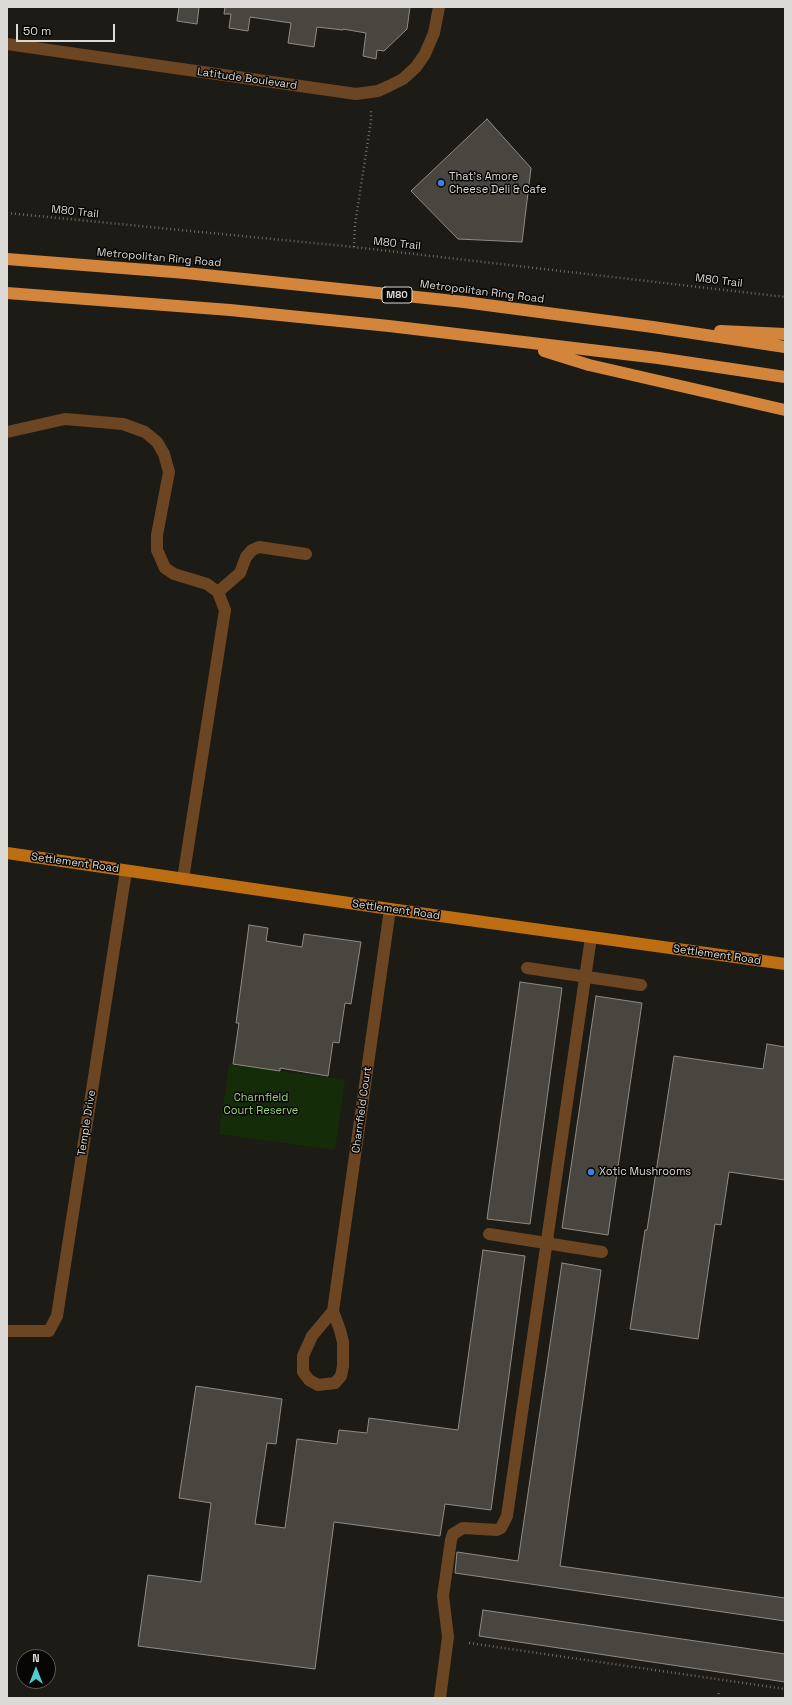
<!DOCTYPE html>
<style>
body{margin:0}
#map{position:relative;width:792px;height:1705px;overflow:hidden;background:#1d1b15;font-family:"Space Grotesk",sans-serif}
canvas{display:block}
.frame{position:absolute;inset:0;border:8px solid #dcdad6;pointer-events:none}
.north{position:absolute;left:16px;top:1649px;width:40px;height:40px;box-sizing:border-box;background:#070604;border:1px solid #5c5b58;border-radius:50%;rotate:0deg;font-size:11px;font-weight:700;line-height:16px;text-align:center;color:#dcdad6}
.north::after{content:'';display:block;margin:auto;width:14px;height:18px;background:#52cdcf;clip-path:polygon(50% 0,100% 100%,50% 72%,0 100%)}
.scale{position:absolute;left:16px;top:24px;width:99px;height:18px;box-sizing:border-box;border:2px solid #dcdad6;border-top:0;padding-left:5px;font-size:12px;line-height:14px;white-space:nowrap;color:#dcdad6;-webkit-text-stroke:3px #070604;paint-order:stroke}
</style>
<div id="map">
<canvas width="792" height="1705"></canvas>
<div class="frame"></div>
<div class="north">N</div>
<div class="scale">50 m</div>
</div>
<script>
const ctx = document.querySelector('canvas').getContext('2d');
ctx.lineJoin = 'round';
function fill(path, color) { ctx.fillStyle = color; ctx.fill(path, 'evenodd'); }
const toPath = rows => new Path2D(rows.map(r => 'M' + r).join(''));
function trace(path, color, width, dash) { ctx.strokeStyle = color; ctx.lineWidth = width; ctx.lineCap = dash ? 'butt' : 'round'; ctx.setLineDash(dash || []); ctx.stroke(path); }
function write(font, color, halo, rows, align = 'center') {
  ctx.font = font + ' "Space Grotesk",sans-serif'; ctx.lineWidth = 3; ctx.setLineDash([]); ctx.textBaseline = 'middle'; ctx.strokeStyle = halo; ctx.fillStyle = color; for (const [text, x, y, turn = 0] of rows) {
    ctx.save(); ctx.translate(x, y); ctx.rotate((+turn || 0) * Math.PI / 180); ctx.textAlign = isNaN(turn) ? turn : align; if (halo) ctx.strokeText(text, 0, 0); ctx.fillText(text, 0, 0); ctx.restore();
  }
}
fill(toPath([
 [229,1064,345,1080,335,1150,219,1134]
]), '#152c08');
const building = toPath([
 [179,7,199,7,197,24,177,21,179,7],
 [225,7,410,7,407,29,384,51,377,50,376,59,363,56,366,33,343,29,343,30,317,27,314,47,288,43,291,23,250,17,248,31,229,28,231,14,224,14,225,7],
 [487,119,531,168,522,242,458,239,411,191,487,119],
 [249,925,268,928,266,941,302,947,304,934,361,942,351,1004,345,1003,339,1043,333,1042,328,1076,280,1068,280,1071,233,1064,239,1023,236,1023,249,925],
 [520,982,562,988,530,1224,487,1219,520,982],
 [596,996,642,1003,608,1235,562,1228,596,996],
 [767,1044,785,1047,785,1180,729,1172,721,1225,715,1224,698,1339,630,1329,645,1230,647,1230,674,1056,763,1069,767,1044],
 [483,1250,525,1256,491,1510,445,1504,440,1536,334,1522,315,1669,138,1646,148,1575,201,1582,211,1503,179,1498,196,1386,282,1399,276,1444,267,1443,255,1524,285,1528,297,1439,337,1444,339,1430,367,1433,369,1418,458,1430,483,1250],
 [562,1263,601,1270,560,1566,785,1598,785,1621,455,1573,457,1552,518,1561,562,1263],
 [483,1610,785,1654,785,1682,479,1636,483,1610]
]);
fill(building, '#494640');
trace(building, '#8f8c85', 1);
trace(toPath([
 [7,213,354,247,785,297],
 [354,247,355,224,371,121,371,111],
 [469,1643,785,1689],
 [718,1698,719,1690]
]), '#6e6c67', 2.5, [1, 3]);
trace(toPath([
 [7,44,356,94,378,91,389,86,403,79,416,67,425,54,434,33,439,7],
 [7,432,65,419,123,424,145,432,157,442,164,454,169,472,157,535,157,550,165,568,174,574,207,584,218,592,225,610,183,879],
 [218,592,240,573,246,557,252,550,259,547,306,554],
 [527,968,641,985],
 [489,1234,602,1252],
 [333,1311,390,909],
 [333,1311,340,1330,343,1342,343,1366,341,1376,335,1383,318,1385,309,1380,303,1372,303,1356,312,1336,333,1311],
 [7,1331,49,1331,57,1316,126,871],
 [440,1698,448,1637,443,1596,451,1540,453,1534,463,1528,497,1530,501,1528,507,1516,591,937]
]), '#6c4623', 12);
trace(toPath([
 [7,853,390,909,785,964]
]), '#be6e12', 12);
trace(toPath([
 [7,259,186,273,464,302,653,327,785,347],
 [7,293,230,310,389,326,658,358,785,377],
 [720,331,785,334],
 [544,351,589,365,785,410]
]), '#d2853b', 12);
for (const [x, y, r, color] of [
 [441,183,4,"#3f7fe0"],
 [591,1172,4,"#3f7fe0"]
]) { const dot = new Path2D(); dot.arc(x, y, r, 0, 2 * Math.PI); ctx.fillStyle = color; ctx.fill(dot); trace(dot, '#070604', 1.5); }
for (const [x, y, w] of [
 [397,295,30]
]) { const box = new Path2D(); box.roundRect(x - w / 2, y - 8, w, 16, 3); ctx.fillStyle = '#070604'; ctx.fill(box); trace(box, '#dcdad6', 1); }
write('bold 10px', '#dcdad6', null, [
 ["M80",397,295]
]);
write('11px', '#dcdad6', '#070604', [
 ["Latitude Boulevard",247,79,8],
 ["M80 Trail",75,212,6],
 ["M80 Trail",397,244,6],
 ["Metropolitan Ring Road",159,258,5],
 ["M80 Trail",719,281,7],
 ["Metropolitan Ring Road",482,292,7],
 ["Settlement Road",75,863,8],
 ["Settlement Road",396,910,8],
 ["Settlement Road",717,955,8],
 ["Charnfield Court",362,1110,-82],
 ["Temple Drive",87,1123,-81]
]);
write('11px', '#dcdad6', '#070604', [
 ["That's Amore",449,177],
 ["Cheese Deli & Cafe",449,190],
 ["Xotic Mushrooms",599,1172]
], 'left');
write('11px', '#9ad47d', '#070604', [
 ["Charnfield",261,1098],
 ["Court Reserve",261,1111]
]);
</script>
